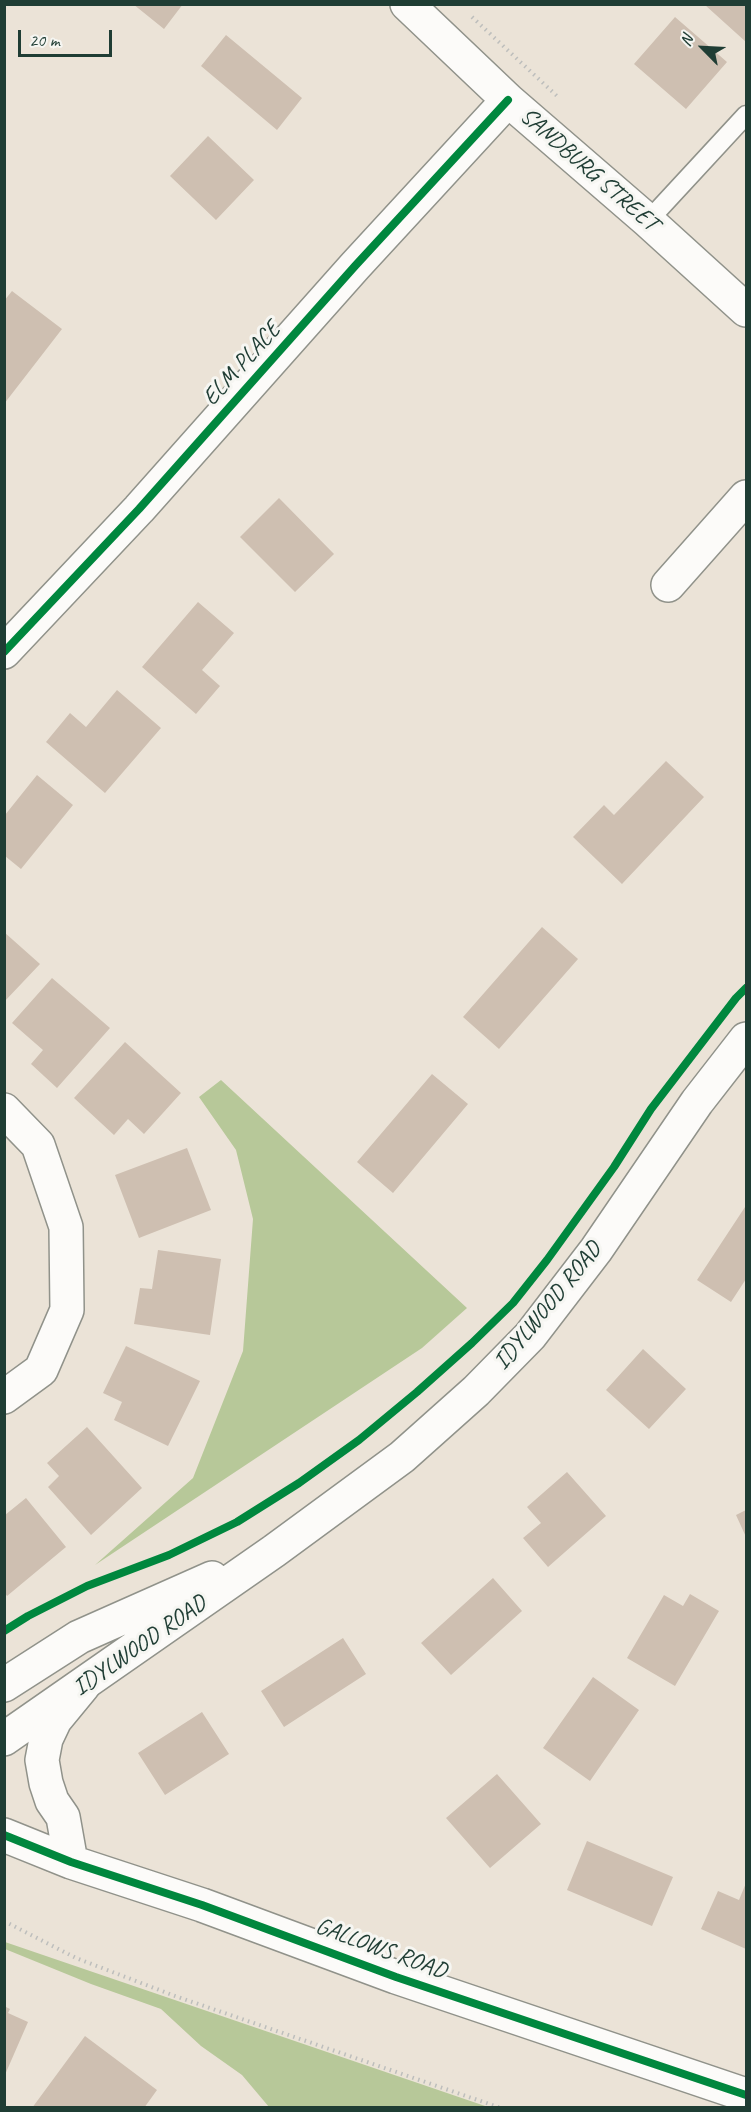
<!DOCTYPE html>
<style>
body{margin:0}
#map{position:relative;width:751px;height:2112px;overflow:hidden;background:#ebe3d7;font-family:Caveat,sans-serif}
canvas{display:block}
.frame{position:absolute;inset:0;border:6px solid #1f3d34;pointer-events:none}
.north{position:absolute;left:673px;top:18px;width:60px;height:60px;-webkit-text-stroke:4px #f6f6f2;paint-order:stroke;rotate:294deg;font-size:16px;font-weight:700;line-height:24px;text-align:center;color:#1f3d34}
.north::after{content:'';display:block;margin:auto;width:21px;height:27px;background:#1f3d34;clip-path:polygon(50% 0,100% 100%,50% 72%,0 100%)}
.scale{position:absolute;left:18px;top:30px;width:94px;height:27px;box-sizing:border-box;border:3px solid #1f3d34;border-top:0;padding-left:8px;font-size:18px;line-height:21px;white-space:nowrap;color:#1f3d34;-webkit-text-stroke:4px #f6f6f2;paint-order:stroke}
</style>
<div id="map">
<canvas width="751" height="2112"></canvas>
<div class="frame"></div>
<div class="north">N</div>
<div class="scale">20 m</div>
</div>
<script>
const ctx = document.querySelector('canvas').getContext('2d');
ctx.lineJoin = 'round';
function fill(path, color) { ctx.fillStyle = color; ctx.fill(path, 'evenodd'); }
const toPath = rows => new Path2D(rows.map(r => 'M' + r).join(''));
function trace(path, color, width, dash) { ctx.strokeStyle = color; ctx.lineWidth = width; ctx.lineCap = dash ? 'butt' : 'round'; ctx.setLineDash(dash || []); ctx.stroke(path); }
function write(font, color, halo, rows, align = 'center') {
  ctx.font = font + ' Caveat,sans-serif'; ctx.lineWidth = 6; ctx.setLineDash([]); ctx.textBaseline = 'middle'; ctx.strokeStyle = halo; ctx.fillStyle = color; for (const [text, x, y, turn = 0] of rows) {
    ctx.save(); ctx.translate(x, y); ctx.rotate((+turn || 0) * Math.PI / 180); ctx.textAlign = isNaN(turn) ? turn : align; if (halo) ctx.strokeText(text, 0, 0); ctx.fillText(text, 0, 0); ctx.restore();
  }
}
fill(toPath([
 [221,1080,467,1308,422,1348,95,1565,193,1478,243,1351,253,1219,236,1150,199,1097],
 [5,1942,488,2107,269,2107,242,2075,201,2046,161,2009,91,1984,5,1949]
]), '#b7c899');
fill(toPath([
 [133,4,183,4,164,29],
 [705,5,746,5,746,42],
 [675,17,727,62,686,109,634,64],
 [226,35,302,98,277,130,201,66],
 [208,136,254,180,216,220,170,176],
 [12,291,62,329,4,404,4,301],
 [279,498,334,554,295,592,240,537],
 [198,602,234,633,202,670,220,686,196,714,142,667],
 [117,690,161,728,105,793,46,742,70,713,86,727],
 [666,761,704,797,622,884,573,837,604,805,614,815],
 [37,775,73,805,21,869,5,856,5,815],
 [542,927,578,959,499,1049,463,1017],
 [4,932,40,964,4,1002],
 [52,978,110,1028,57,1088,31,1064,43,1050,12,1023],
 [125,1042,181,1093,144,1134,128,1119,114,1135,74,1098],
 [432,1074,468,1104,393,1193,357,1162],
 [187,1148,211,1210,139,1238,115,1175],
 [745,1207,746,1208,746,1279,731,1302,697,1280],
 [158,1250,221,1259,210,1335,134,1324,140,1288,152,1289],
 [126,1346,200,1381,168,1446,114,1420,122,1402,103,1393],
 [643,1349,686,1389,649,1429,606,1390],
 [87,1427,142,1488,91,1535,48,1487,59,1476,47,1463],
 [567,1472,606,1516,548,1567,523,1538,541,1523,527,1507],
 [26,1498,66,1547,7,1596,5,1593,5,1515],
 [746,1510,746,1537,736,1515],
 [493,1578,522,1611,451,1675,421,1643],
 [690,1594,719,1611,675,1686,627,1658,664,1595,683,1606],
 [343,1638,366,1674,284,1727,261,1691],
 [593,1677,639,1710,590,1781,543,1748],
 [202,1712,229,1754,165,1795,138,1753],
 [497,1774,541,1824,490,1868,446,1818],
 [587,1841,673,1877,652,1926,567,1890],
 [746,1883,746,1949,701,1929,718,1891,739,1900],
 [4,2006,10,2009,8,2013,28,2022,4,2077],
 [85,2036,157,2090,144,2108,32,2108]
]), '#cebfb1');
const service = toPath([
 [648,221,746,115]
]);
const minor = toPath([
 [407,4,508,100,648,221,746,310],
 [668,585,746,497],
 [4,652,139,509,355,266,508,100],
 [4,1110,38,1145,66,1227,67,1310,41,1370,4,1397]
]);
const secondary = toPath([
 [4,1685,79,1637,212,1578],
 [4,1739,274,1551,402,1457,476,1391,530,1336,596,1250,697,1102,746,1039]
]);
const primary = toPath([
 [4,1835,71,1862,202,1905,396,1977,746,2095],
 [71,1862,63,1817,52,1801,46,1783,42,1760,46,1739,55,1720,83,1686]
]);
trace(service, '#90928a', 21);
trace(minor, '#90928a', 36);
trace(secondary, '#90928a', 36);
trace(primary, '#90928a', 36);
trace(toPath([
 [472,17,557,96],
 [4,1921,76,1958,175,1996,501,2108]
]), '#bdbebc', 4, [1.5, 4.5]);
trace(service, '#fcfbf9', 18);
trace(minor, '#fcfbf9', 33);
trace(secondary, '#fcfbf9', 33);
trace(primary, '#fcfbf9', 33);
trace(toPath([
 [4,652,139,509,355,266,508,100],
 [4,1631,28,1616,87,1586,169,1555,237,1522,299,1483,359,1440,417,1392,472,1343,513,1303,547,1260,614,1167,651,1109,736,998,746,988],
 [4,1835,71,1862,202,1905,396,1977,746,2095]
]), '#00873e', 8);
write('24px', '#1f3d34', '#f6f6f2', [
 ["SANDBURG STREET",589,170,41],
 ["ELM PLACE",242,364,-48],
 ["IDYLWOOD ROAD",548,1306,-51],
 ["IDYLWOOD ROAD",140,1646,-35],
 ["GALLOWS ROAD",381,1949,20]
]);
</script>
